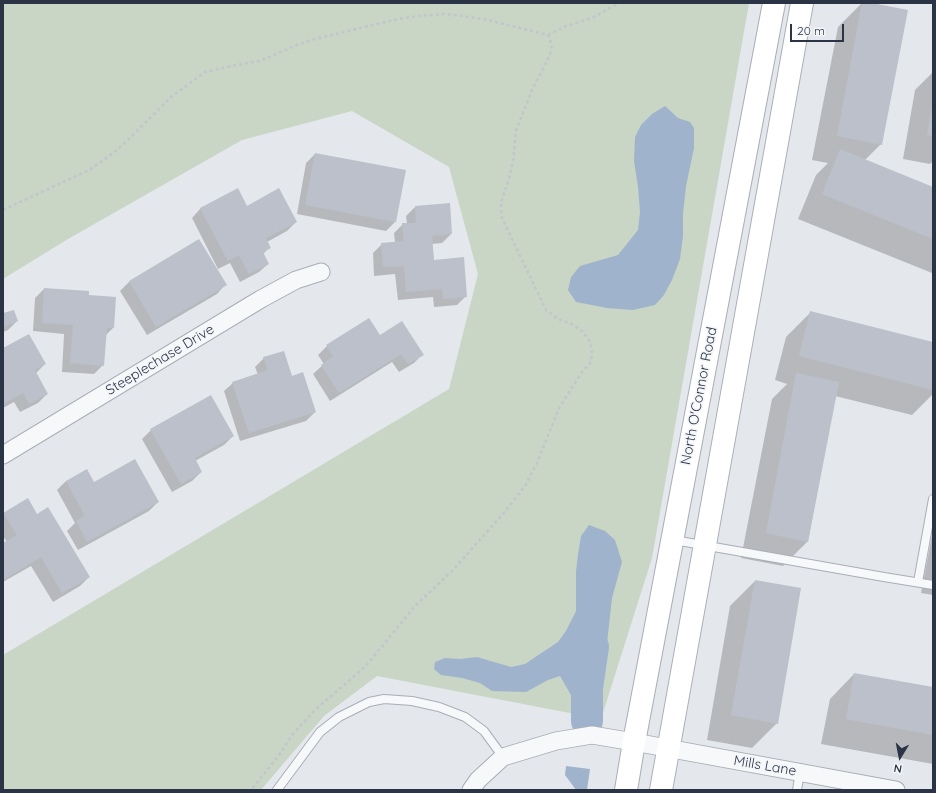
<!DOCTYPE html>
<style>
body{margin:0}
#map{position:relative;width:936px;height:793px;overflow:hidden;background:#e4e7ec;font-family:Quicksand,sans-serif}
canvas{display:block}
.frame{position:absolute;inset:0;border:4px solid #2b3445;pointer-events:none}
.north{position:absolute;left:880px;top:737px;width:40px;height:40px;-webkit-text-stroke:3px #f4f6f9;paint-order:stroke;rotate:190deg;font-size:11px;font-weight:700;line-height:16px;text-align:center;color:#2b3445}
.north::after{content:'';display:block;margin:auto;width:14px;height:18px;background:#2b3445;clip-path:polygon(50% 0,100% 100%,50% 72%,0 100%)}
.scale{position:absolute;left:790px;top:24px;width:54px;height:18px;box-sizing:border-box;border:2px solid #2b3445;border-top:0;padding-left:5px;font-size:12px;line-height:14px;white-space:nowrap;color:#2b3445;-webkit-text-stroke:3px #f4f6f9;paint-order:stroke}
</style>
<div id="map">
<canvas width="936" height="793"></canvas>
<div class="frame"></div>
<div class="north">N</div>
<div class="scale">20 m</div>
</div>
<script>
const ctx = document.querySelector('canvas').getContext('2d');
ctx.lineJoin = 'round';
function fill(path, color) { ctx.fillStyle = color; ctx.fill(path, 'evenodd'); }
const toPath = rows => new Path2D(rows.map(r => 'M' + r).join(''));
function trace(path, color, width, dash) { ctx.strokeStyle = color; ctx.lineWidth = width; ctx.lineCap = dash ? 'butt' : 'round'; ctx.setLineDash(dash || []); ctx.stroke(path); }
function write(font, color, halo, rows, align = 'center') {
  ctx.font = font + ' Quicksand,sans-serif'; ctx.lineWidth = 3.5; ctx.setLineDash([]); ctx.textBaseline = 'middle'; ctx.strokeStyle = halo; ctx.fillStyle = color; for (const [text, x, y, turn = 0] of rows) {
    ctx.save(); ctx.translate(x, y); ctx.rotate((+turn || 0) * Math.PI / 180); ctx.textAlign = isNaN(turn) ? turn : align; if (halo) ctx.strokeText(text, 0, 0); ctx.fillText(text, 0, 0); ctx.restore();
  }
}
fill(toPath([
 [3,3,749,3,652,558,601,719,377,676,324,716,261,790,3,790,3,655,449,389,478,274,449,167,352,111,242,140,68,239,3,279]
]), '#c9d6c5');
fill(toPath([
 [665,106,678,118,690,122,694,128,694,148,686,186,683,214,683,236,680,259,672,280,664,295,655,305,633,310,607,308,576,302,568,290,571,277,580,266,618,255,638,230,640,212,638,187,634,161,635,137,641,125,652,114],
 [589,525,605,531,615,540,622,562,612,598,605,661,593,690,571,695,560,676,548,680,526,692,492,691,480,683,462,678,441,675,434,669,435,662,445,658,460,659,477,657,511,667,525,664,558,642,566,631,576,611,576,572,578,554,581,536],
 [566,766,590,769,587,790,576,790,565,775]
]), '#9fb4cc');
fill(toPath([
 [862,3,866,3,881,144,865,160,933,188,932,273,798,219,816,175,828,163,812,160,838,27],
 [933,72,933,161,930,164,903,159,915,90],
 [315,154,405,171,395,222,386,231,297,214,306,163],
 [237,190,246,207,296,222,287,231,267,242,270,247,263,254,268,264,259,272,240,282,230,263,218,269,192,218,200,209],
 [415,207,451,234,442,243,432,244,434,261,466,296,457,305,434,307,433,297,398,300,395,274,374,276,373,253,382,244,395,243,394,233,403,224,407,224,406,216],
 [198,241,225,285,217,294,147,335,120,291,129,282],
 [44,289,113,328,105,336,103,365,94,374,62,372,64,334,33,331,35,298],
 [811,312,933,343,933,394,912,415,835,396,808,541,783,566,741,558,772,399,787,384,775,380,786,337],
 [3,314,17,321,8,330,3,332],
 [369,319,380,336,422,355,414,363,399,372,392,362,330,401,313,374,324,364,318,355,327,346],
 [3,349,45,364,36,373,47,394,38,403,20,412,14,402,3,408],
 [264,358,291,377,315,412,306,421,240,441,224,391,233,383,258,375,255,367],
 [151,430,233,436,224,445,195,461,201,472,192,481,172,492,142,439],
 [66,481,94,483,158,502,149,511,78,550,67,531,75,523,57,490],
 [4,513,89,577,80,586,53,602,31,566,3,582,3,544,7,542,3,536],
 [933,530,933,595,921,593],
 [755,581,777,723,752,748,707,740,730,606],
 [854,674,933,688,933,764,821,744,830,699]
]), '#0003');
trace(toPath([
 [587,721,587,688,593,647]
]), '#9fb4cc', 32);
fill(toPath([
 [862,3,872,3,908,10,882,145,837,136],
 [932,106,933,106,933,136,927,135],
 [840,149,933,187,933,239,822,194],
 [315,153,406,170,396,222,305,205],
 [238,188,247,206,279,188,297,222,266,238,271,248,263,252,269,264,249,274,239,255,228,261,200,208],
 [450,203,452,234,432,236,434,260,464,257,467,297,443,299,442,289,406,292,404,266,383,267,381,243,404,241,402,223,416,223,415,206],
 [199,239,227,285,156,327,129,281],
 [44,288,89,291,89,295,116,297,114,328,107,328,104,366,70,363,73,325,42,323],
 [14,310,18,321,3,327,3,313],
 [810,311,933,342,933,390,799,356],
 [369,318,380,335,402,321,424,355,408,364,401,354,339,393,321,365,333,356,326,345],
 [29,334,46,364,35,370,48,394,29,404,23,393,3,404,3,348],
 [284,351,292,376,303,372,316,412,249,433,232,382,268,370,263,357],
 [796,373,839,382,808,542,766,533],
 [211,395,234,436,195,458,202,472,181,484,150,429],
 [135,459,159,502,87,542,76,521,85,516,66,481,87,469,94,482],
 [28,498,37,514,48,507,90,577,62,593,41,557,3,580,3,543,17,535,3,513],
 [755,580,801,588,778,724,731,715],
 [854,673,933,687,933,735,846,719]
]), '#bbc0ca');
const service = toPath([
 [674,540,884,577,933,585],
 [918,582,933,499],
 [277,790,320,732,339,717,369,702,384,699,412,701,439,707,465,717,484,731,503,757],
 [797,790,800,772]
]);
const minor = toPath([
 [3,455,261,299,296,280,321,272],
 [471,790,478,780,503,757,556,741,592,735,634,742,896,790]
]);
const secondary = toPath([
 [626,790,634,742,774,3],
 [661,790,802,3]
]);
trace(service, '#a9aeb7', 10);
trace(minor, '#a9aeb7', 19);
trace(secondary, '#a9aeb7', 24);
trace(toPath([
 [548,35,566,26,592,18,619,3],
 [3,210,91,169,116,151,135,133,171,97,205,72,236,65,260,61,292,47,311,40,398,19,418,16,445,14,463,16,488,20,548,35,552,45,550,55,532,90,516,131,513,162,508,182,501,202,502,218,546,310,558,319,572,324,582,331,589,340,592,350,591,362,582,372,559,408,537,463,525,486,503,514,453,570,415,606,366,666,315,710,293,734,279,755,251,790]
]), '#c2c5cb', 2.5, [3, 3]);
trace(service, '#f7f8fa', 8);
trace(minor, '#f7f8fa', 17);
trace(secondary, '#fff', 22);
write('14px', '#2b3445', '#f4f6f9', [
 ["Steeplechase Drive",160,360,-31],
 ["North O'Connor Road",699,396,-79],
 ["Mills Lane",765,766,10]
]);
</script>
